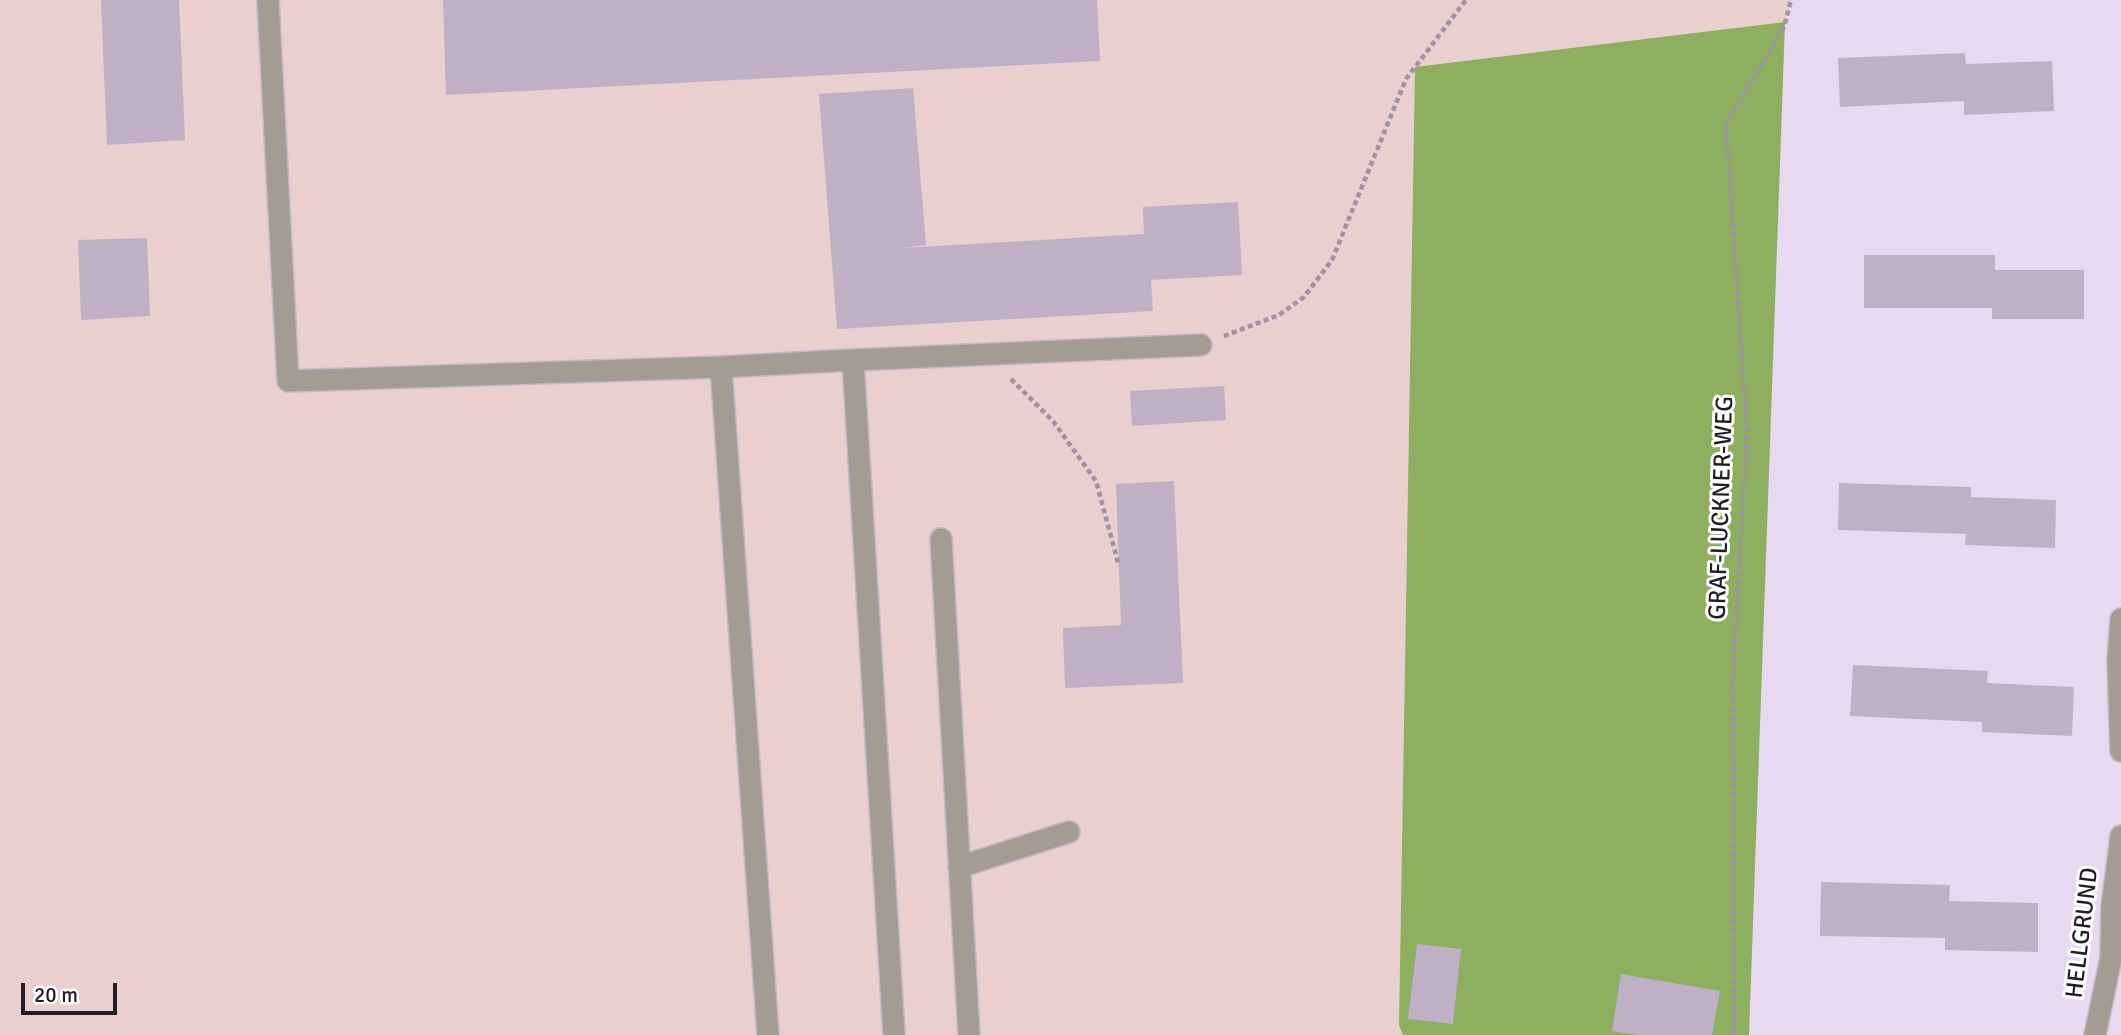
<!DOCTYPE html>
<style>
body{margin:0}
#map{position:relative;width:2121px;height:1035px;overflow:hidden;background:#e9d9f0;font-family:Signika,sans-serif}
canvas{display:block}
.scale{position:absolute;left:21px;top:983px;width:96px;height:32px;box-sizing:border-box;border:4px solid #221d25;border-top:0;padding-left:9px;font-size:21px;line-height:24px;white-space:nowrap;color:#221d25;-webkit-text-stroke:5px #fff;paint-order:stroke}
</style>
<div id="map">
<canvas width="2121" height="1035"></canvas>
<div class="scale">20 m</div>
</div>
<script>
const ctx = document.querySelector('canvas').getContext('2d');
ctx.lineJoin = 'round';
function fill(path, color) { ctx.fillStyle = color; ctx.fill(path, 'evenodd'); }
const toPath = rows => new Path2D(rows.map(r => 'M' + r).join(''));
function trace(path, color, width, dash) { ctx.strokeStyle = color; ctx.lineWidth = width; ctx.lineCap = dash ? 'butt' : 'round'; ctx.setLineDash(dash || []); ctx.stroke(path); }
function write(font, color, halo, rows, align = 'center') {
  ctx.font = font + ' Signika,sans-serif'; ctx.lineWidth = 6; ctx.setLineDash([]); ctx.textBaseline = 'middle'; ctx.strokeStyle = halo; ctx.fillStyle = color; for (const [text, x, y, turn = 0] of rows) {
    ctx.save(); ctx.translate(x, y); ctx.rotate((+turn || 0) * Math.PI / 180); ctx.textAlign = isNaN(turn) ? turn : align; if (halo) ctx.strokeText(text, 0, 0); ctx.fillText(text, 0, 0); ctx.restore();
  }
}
fill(toPath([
 [0,0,1791,0,1785,22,1415,67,1399,1025,1403,1035,0,1035]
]), '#e9cfcd');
fill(toPath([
 [1785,22,1749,1035,1403,1035,1399,1025,1415,67]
]), '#8daf5f');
fill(toPath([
 [101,0,179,0,185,140,107,145],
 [443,0,1097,0,1100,61,446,95],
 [1965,53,1966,64,2052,61,2054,111,1964,115,1964,101,1840,107,1838,58],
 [913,88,926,245,902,248,1144,234,1143,207,1238,202,1242,275,1151,280,1153,311,837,329,819,94],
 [147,238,150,316,81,320,78,240],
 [1864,255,1995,255,1995,270,2084,270,2084,319,1992,319,1992,308,1864,308],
 [1224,386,1226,420,1132,426,1130,391],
 [1174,481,1183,683,1065,688,1063,628,1121,625,1116,484],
 [1839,483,1971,487,1971,497,2056,500,2055,548,1965,545,1966,534,1838,530],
 [1853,665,1988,671,1987,683,2074,687,2072,736,1982,732,1982,722,1850,716],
 [1821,882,1950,885,1949,901,2038,903,2038,952,1945,950,1945,938,1820,936],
 [1417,944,1461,949,1453,1024,1408,1019],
 [1621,974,1720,991,1712,1035,1638,1035,1612,1031]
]), '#bfb0c5');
const minor = toPath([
 [268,0,288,381,721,367,853,360,894,1035],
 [853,360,1201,345],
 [721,367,768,1035],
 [941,539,969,1035],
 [2121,619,2118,661,2121,751],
 [959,867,1069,832],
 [2095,1035,2111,958,2112,907,2121,836]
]);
trace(minor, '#c5b7cb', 24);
trace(toPath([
 [1224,336,1279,315,1304,297,1332,260,1406,79,1466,0],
 [1011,379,1053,421,1096,481,1119,566],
 [1734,1035,1733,680,1747,430,1726,125,1784,27,1791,0]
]), '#9e92a4', 4.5, [5, 3.5]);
trace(minor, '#a39c93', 21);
write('24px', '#221d25', '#fff', [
 ["GRAF-LUCKNER-WEG",1722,508,-88],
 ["HELLGRUND",2083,933,-83]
]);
</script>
